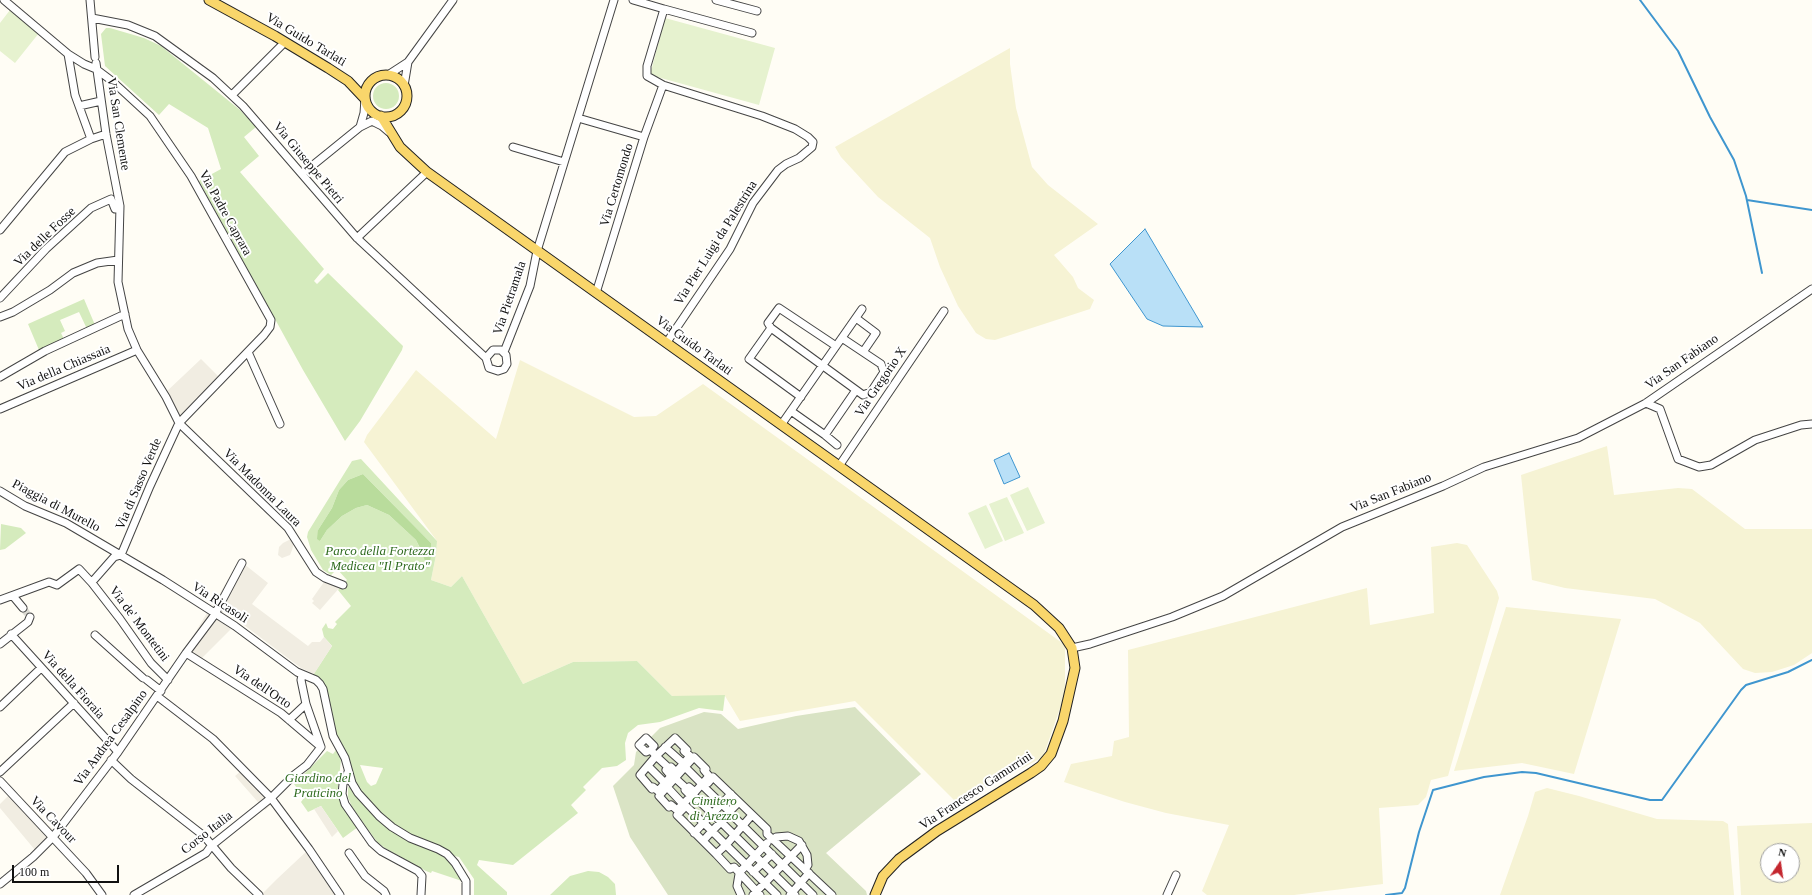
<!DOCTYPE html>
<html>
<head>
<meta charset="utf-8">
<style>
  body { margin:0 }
  #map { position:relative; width:1812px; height:895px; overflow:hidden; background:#fffdf5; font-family:"Times New Roman",serif }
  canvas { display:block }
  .north { position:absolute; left:1760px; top:843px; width:40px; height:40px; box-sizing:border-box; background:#fff; border:1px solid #a0a0a0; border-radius:50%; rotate:13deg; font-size:11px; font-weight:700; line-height:16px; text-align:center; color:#111 }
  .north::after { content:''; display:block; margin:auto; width:14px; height:18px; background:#c4262e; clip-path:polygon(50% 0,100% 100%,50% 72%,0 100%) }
  .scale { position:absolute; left:12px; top:865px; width:107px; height:18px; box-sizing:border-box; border:2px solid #111; border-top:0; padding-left:5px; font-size:12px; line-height:14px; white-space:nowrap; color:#111; -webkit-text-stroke:3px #fff; paint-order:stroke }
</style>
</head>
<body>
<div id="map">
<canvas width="1812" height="895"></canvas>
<div class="north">N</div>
<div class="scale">100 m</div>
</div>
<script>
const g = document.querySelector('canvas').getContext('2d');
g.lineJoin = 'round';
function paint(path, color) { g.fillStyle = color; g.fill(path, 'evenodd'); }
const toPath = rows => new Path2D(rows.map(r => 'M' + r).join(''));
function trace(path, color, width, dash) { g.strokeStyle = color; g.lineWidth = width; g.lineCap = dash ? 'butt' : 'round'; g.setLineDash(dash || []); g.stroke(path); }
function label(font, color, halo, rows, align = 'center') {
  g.font = font + ' "Times New Roman",serif'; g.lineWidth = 4; g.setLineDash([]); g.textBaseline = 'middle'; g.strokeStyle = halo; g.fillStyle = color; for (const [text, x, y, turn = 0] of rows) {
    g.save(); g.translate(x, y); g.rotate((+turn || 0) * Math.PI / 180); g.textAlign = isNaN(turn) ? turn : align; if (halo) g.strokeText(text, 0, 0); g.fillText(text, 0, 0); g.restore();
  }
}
const farmland = toPath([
  [1010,48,1010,64,1016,108,1032,167,1048,185,1098,224,1054,255,1073,277,1078,288,1094,300,1090,309,995,340,986,339,976,333,958,306,940,267,930,238,878,197,841,157,835,147],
  [520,360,634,417,656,416,703,384,1065,645,1065,694,1043,757,957,803,855,701,740,721,725,696,672,696,637,661,573,662,523,684,462,576,451,587,431,580,436,555,437,541,364,442,367,435,416,370,496,439],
  [1607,446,1614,495,1678,488,1692,489,1745,529,1812,529,1812,653,1794,665,1772,672,1755,673,1743,669,1700,623,1655,599,1565,588,1532,580,1521,475],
  [1457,543,1467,545,1497,591,1499,598,1448,776,1431,780,1426,797,1418,805,1379,808,1383,884,1294,895,1207,895,1202,891,1229,825,1166,813,1125,802,1064,782,1071,764,1112,756,1114,741,1129,737,1128,650,1367,588,1370,625,1434,613,1431,547],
  [1506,607,1621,619,1574,774,1522,763,1454,771],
  [1547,788,1579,796,1657,819,1723,821,1728,824,1734,895,1500,895,1528,816,1535,792],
  [1812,823,1812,895,1741,895,1737,826],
  [1768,851,1792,851,1792,875,1768,875]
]);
const green = toPath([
  [106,28,110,28,144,38,161,46,240,110,256,127,244,137,259,156,240,172,324,269,314,281,317,284,328,273,403,346,402,350,360,421,345,441,303,370,199,181,221,169,208,128,169,104,159,115,105,66,101,34],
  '373 96a13 13 0 1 1 26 0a13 13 0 1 1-26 0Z',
  [84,299,95,325,87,329,79,312,60,320,65,331,61,333,64,339,39,350,28,324],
  [361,459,437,541,436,555,431,580,451,587,462,576,523,684,573,662,637,661,672,696,725,695,723,711,699,708,660,722,638,725,628,733,625,743,626,760,617,766,602,768,583,787,586,790,571,805,578,813,513,865,479,860,477,865,507,892,507,895,474,895,474,879,459,857,447,854,392,827,358,793,333,736,323,689,311,678,332,646,324,637,322,629,326,623,328,628,333,629,337,624,335,622,351,606,338,590,347,580,337,569,331,575,323,570,311,550,307,537,308,532,352,461],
  [363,474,431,543,424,557,416,540,389,515,367,505,356,508,342,516,327,530,320,541,318,530,332,508,339,490,348,480],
  [360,765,383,768,376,784,371,786,367,782],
  [1,524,21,528,26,533,5,549,0,550],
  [336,750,341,760,337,795,358,827,343,838,321,806,308,812,301,802,304,798,294,784,327,751,333,754],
  [350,785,368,810,446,856,453,864,462,881,432,871,431,873,426,871,385,848,377,842,352,807,348,797,348,788],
  [588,871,599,872,608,877,615,884,616,895,550,895,570,876]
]);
const forest = toPath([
  [363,474,431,543,431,557,428,569,421,550,416,540,389,515,367,505,356,508,342,516,327,530,320,541,317,539,318,530,332,508,339,490,348,480]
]);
const cemetery = toPath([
  [855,707,921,774,826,853,866,891,867,895,668,895,630,837,613,786,634,765,636,752,660,728,704,712,721,714,738,729,796,716]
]);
const pitch = toPath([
  [10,10,39,33,15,63,0,51,0,23],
  [665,18,775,48,759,105,650,75],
  [1028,487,1045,523,1027,531,1010,495],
  [1007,497,1024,533,1005,541,989,504],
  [986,505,1003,541,985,549,968,513]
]);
const plaza = toPath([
  [201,359,219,377,178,418,165,393],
  [291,539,294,543,292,550,290,555,282,558,278,555,279,547,283,543],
  [239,560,268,583,252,604,308,646,312,642,320,642,324,637,332,646,314,674,301,668,224,610,221,615,211,609],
  [324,582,341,586,320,610,312,603,314,601,312,599],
  [207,613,231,629,200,660,187,651,192,643,190,641],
  [241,771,273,803,265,810,235,776],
  [14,790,54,831,35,850,0,808,0,804],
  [321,806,338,831,332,837,314,809],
  [309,849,340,895,261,895,277,879]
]);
const water = toPath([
  [1145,229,1203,327,1163,326,1147,319,1110,264,1145,229],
  [1009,453,1020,477,1004,484,994,460,1009,453]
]);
const stream = toPath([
  [1640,0,1678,51,1710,117,1734,160,1746,196,1762,273],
  [1747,200,1812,210],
  [1386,895,1402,893,1405,888,1419,832,1433,790,1484,777,1522,772,1536,773,1650,800,1662,800,1741,690,1746,685,1788,672,1812,660]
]);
const minorTunnel = toPath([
  [23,608,30,617]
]);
const minor = toPath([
  [4,0,68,54,84,64,96,69,112,81,150,116,191,176,271,320,270,327,264,335,179,423,150,486,121,555],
  [90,0,95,57],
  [633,0,664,9,647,66,647,76,663,85,762,116,795,129,808,137,813,142,812,147,799,158,786,164,778,170,753,203,730,249,667,342],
  [716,0,757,11],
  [664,9,752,33],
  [92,18,128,25,155,36,213,78,243,106,357,238,486,358,489,368,498,371,504,369,507,364,506,355,501,350,493,350,486,358],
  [68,54,75,95,91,139],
  [96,63,106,134,120,206,118,282,128,329,137,350,166,397,179,423,288,528,316,572,325,578,343,585],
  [388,75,408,62,453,0],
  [404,86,408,62],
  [232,95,285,42],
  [79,106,101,101],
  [578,118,644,137],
  [360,127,364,113,365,99],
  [513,147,564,162],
  [302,174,360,127,372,121,382,126,389,132],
  [0,230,65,152,91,139,106,134],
  [357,238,427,172],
  [596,293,644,137,663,85],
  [0,298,46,249,91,208,111,199,115,209,120,209],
  [0,317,13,312,50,290,73,273,97,263,118,260],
  [771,328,768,323,779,308,836,346],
  [842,338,863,352,876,333,856,318],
  [248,352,280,424],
  [504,352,530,286,537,251,614,0],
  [0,377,45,351,125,314],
  [801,397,749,359,771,328,863,395,871,392,884,372,881,364,863,352],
  [1646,403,1660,409,1678,459,1699,467,1711,465,1755,440,1801,425,1812,424],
  [0,409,137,350],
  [791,411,825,435,856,390],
  [781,425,862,309],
  [825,435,837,445],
  [839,466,944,311],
  [0,491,25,506,66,523,163,580,235,626,297,672,316,680,320,684,323,689,333,736,345,758,352,783,358,793,379,816,392,827,410,838,438,849,447,854,455,863,466,881,466,895],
  [92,582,114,557,121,555],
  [13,596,23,608],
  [0,600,49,582,57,585,79,569,92,583,120,619,151,663,168,680],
  [216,612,242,563],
  [11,634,118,752],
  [95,635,143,678],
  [0,644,28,622,30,617],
  [1072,648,1090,644,1172,617,1223,596,1342,527,1443,486,1484,467,1578,438,1646,403,1812,289],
  [186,653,281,713,321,747],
  [302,675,301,680,306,704,321,747],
  [147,680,161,691],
  [157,696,213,739,271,798,309,849,340,895],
  [0,707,41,668],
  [289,720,306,704],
  [675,738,687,750,684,751,690,756,676,772,671,767,670,769,656,756,675,738],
  [665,747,683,763],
  [651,750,646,752,639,745,646,738,654,746,651,750,656,756,640,775,652,789,653,787,658,791,671,776,666,770,668,768],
  [111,760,131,779,204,836,231,868,259,895],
  [648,766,665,783],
  [685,767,702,784],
  [0,772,74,703],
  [348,772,343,784,342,794,345,804,372,843,381,851,418,871,422,876,421,895],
  [675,778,687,789,685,790,691,796,677,810,671,805,669,807,659,796,694,757,706,769,704,770,709,776,695,792,689,787,687,789],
  [0,781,86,873,102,895],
  [708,783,713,777,739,802],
  [667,787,683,804],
  [704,787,730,812],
  [695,797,721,822,729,812,813,895],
  [686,806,712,831,721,822,795,895],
  [684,808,677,815,703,841],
  [729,812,739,802,767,829,767,834,832,895],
  [752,815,726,845,777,895],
  [694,833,731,794],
  [773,840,776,837,788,836,799,841,807,855,808,865,805,870],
  [349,853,365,876,384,891,386,895],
  [716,854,726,845,712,831,703,841,716,854,730,869,734,867,760,895],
  [753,872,772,854],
  [739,873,767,843],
  [739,874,737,886,741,895],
  [0,884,33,857,53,837,118,752,186,653,213,617],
  [134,895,206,853,211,846,271,798,294,775,307,765,321,747],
  [753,895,802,845],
  [790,895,809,873],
  [1167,895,1176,875]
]);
const major = toPath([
  [209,0,275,36,328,68,348,81,365,99],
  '365 96a21 21 0 1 1 42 0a21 21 0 1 1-42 0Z',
  [381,116,400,147,427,172,1034,605,1059,628,1072,648,1075,668,1063,721,1051,754,1041,766,1031,773,937,831,899,859,883,876,875,895]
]);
const streetNames = [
  ["Via Guido Tarlati",306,40,31],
  ["Via San Clemente",118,124,81],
  ["Via Giuseppe Pietri",308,163,50],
  ["Via Certomondo",617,185,-73],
  ["Via Padre Caprara",225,213,61],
  ["Via delle Fosse",45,237,-44],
  ["Via Pier Luigi da Palestrina",716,243,-58],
  ["Via Pietramala",510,298,-71],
  ["Via Guido Tarlati",694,346,36],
  ["Via San Fabiano",1682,362,-35],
  ["Via della Chiassaia",64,368,-23],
  ["Via Gregorio X",881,382,-56],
  ["Via di Sasso Verde",139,484,-67],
  ["Via Madonna Laura",262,488,45],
  ["Via San Fabiano",1391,493,-22],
  ["Piaggia di Murello",56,506,28],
  ["Via Ricasoli",220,603,33],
  ["Via de' Montetini",139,624,53],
  ["Via della Fioraia",73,685,48],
  ["Via dell'Orto",262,687,34],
  ["Via Andrea Cesalpino",111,738,-54],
  ["Via Francesco Gamurrini",976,791,-33],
  ["Via Cavour",53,820,46],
  ["Corso Italia",207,833,-38]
];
const parkNames = [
  ["Parco della Fortezza",380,552],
  ["Medicea \"Il Prato\"",380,567],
  ["Giardino del",318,779],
  ["Praticino",318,794],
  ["Cimitero",714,802],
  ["di Arezzo",714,817]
];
paint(farmland, '#f6f3d4');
paint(green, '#d5ebbd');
paint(forest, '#b9dc9c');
paint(cemetery, '#d9e3c4');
paint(pitch, '#e6f2cf');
paint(plaza, '#f1ede2');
paint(water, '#b9e0f7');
trace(water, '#3f96cf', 1);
trace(stream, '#3f96cf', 2);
trace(minorTunnel, '#dbdad3', 7, [7, 3.5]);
trace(minor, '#444', 9);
trace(major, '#222', 11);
trace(minor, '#fff', 7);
trace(major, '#f9d66b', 9);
label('13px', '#111', '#fff', streetNames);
label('italic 13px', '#2f6b1f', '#fff', parkNames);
</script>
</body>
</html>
